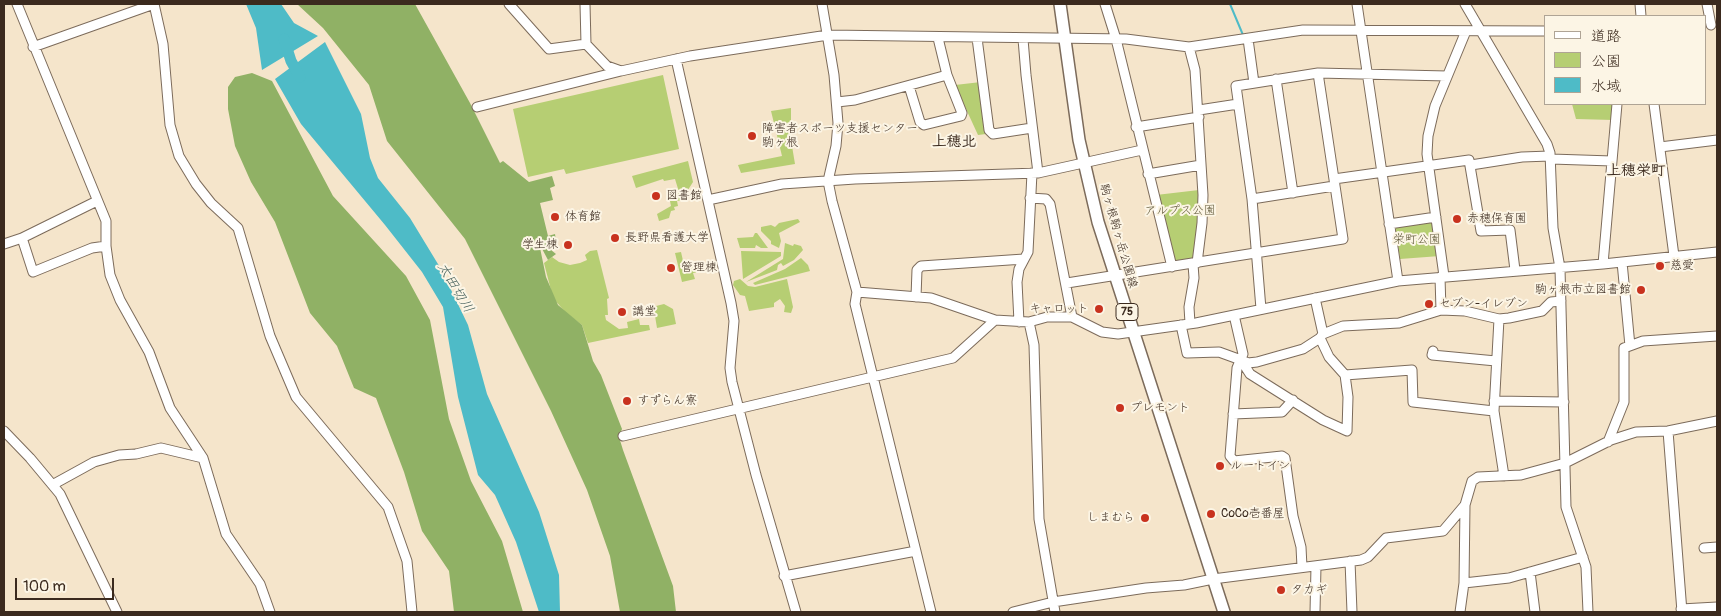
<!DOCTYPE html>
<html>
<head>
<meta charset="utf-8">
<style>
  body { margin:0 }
  #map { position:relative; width:1721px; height:616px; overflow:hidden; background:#f5e5cb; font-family:Pangolin,"Klee One",sans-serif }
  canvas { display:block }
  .frame { position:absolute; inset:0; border:5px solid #3b2a1e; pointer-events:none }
  .legend { position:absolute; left:1544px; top:15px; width:162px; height:90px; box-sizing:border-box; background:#fcf5e5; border:1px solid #afa495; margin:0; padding:6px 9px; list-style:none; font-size:15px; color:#3b2a1e }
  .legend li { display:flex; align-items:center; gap:10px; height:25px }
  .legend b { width:25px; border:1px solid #afa495 }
  .scale { position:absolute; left:15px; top:578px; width:99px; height:22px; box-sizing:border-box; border:2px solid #3b2a1e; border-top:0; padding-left:6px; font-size:15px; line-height:18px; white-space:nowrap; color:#3b2a1e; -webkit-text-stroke:4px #fcf5e5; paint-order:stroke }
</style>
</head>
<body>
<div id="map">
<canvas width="1721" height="616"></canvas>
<div class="frame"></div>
<ul class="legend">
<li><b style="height:6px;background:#fff"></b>道路</li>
<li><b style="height:14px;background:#b6ce73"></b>公園</li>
<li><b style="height:14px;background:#4ebbc7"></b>水域</li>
</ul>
<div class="scale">100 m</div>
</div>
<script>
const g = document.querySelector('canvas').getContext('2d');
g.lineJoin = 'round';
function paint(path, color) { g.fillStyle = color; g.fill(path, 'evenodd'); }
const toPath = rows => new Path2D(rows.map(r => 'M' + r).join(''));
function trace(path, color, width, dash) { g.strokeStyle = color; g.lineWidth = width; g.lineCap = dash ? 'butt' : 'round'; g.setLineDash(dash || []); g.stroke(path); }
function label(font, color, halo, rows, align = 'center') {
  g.font = font + ' Pangolin,"Klee One",sans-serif'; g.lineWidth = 4; g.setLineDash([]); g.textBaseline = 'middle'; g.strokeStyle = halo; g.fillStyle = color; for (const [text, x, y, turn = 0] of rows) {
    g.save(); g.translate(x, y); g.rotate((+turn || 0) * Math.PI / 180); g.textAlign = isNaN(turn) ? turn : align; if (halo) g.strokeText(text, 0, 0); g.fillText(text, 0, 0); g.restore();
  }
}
const green = toPath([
  [663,75,679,149,566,174,564,169,528,177,513,109],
  [981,82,986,134,978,135,955,85],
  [1572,104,1614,104,1613,120,1576,119],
  [791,108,791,140,795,164,741,173,738,165,782,156,771,111],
  [688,161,693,182,686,193,681,194,683,200,677,201,678,206,674,207,675,210,671,211,669,218,659,221,657,214,671,206,670,201,675,199,673,193,679,192,675,179,664,181,663,179,636,188,632,176],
  [1199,190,1199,223,1194,258,1176,263,1156,195],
  [798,219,800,222,779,233,781,241,779,248,771,244,771,241,761,231,761,227,771,225,775,227,779,223],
  [1432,220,1440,256,1400,259,1395,225],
  [755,233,757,233,768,248,761,248,756,245,755,248,740,248,737,238,753,237],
  [785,243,793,246,794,244,801,246,803,250,794,260,783,266,781,263,778,265,777,270,746,282,783,259],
  [597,250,609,298,607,299,608,315,605,315,606,320,619,329,628,328,627,322,639,319,640,325,649,325,650,330,588,343,582,325,566,313,553,298,544,263,552,257,559,262,570,265,580,263,587,260,585,255,590,251],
  [741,251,781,252,781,256,743,279],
  [681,252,684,265,699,262,700,267,704,266,705,271,693,273,695,279,682,282,675,253],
  [801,258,808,265,810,271,755,285,753,283,785,269],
  [740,279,748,286,755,287,787,279,793,307,791,313,784,312,785,306,780,299,774,303,774,307,749,311,745,296,740,295,733,285,734,281],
  [664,304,673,309,676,324,657,328,654,310,656,306]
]);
const forest = toPath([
  [297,4,415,4,470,103,500,163,503,161,529,182,552,176,555,186,550,188,553,200,540,203,548,236,555,234,556,241,550,242,551,250,556,254,548,260,539,243,546,277,558,305,582,325,593,361,601,375,622,429,619,437,623,450,673,586,676,612,620,612,610,556,587,490,551,411,465,239,387,141,369,85,323,28],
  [252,73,272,81,333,196,406,276,430,320,449,419,471,481,502,541,523,612,454,612,449,571,422,531,404,472,376,398,354,388,337,346,310,313,275,222,251,182,235,146,228,109,228,87,235,77]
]);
const water = toPath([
  [246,4,281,4,294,23,318,36,262,70,256,28],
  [325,42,361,114,370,158,378,178,410,218,441,269,468,325,487,394,539,512,559,575,560,612,539,612,516,542,495,495,478,475,458,397,443,307,422,272,385,225,301,124,275,79]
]);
const stream = toPath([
  [1230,4,1243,35]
]);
const river = toPath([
  [284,39,291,61,300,77]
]);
const minor = toPath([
  [17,4,106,221,106,246,110,275,120,300,149,352,170,408,203,458,226,534,260,584,270,612],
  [509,4,549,49,586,44],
  [585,4,586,44,607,66,621,71,690,56,828,35,1126,39,1189,47,1303,30,1545,31],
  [822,4,834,75,838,123,836,146,828,181,832,201,857,292,931,298,995,320,1029,322,1047,317,1072,317,1102,332,1118,334,1196,323,1398,281,1603,264,1717,252],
  [1105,4,1116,39,1172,267],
  [1357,4,1398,281],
  [1465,4,1547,144,1550,153,1553,228,1560,268,1566,507,1586,567,1588,612],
  [1640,4,1641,16],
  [1707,4,1711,25],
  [977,38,989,130,993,134,1032,128],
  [1023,39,1026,75,1038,173],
  [1248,39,1254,83],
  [33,47,154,4,163,44,170,125,179,156,196,184,211,203,238,228,270,336,296,397,388,507,407,561,412,612],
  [1189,47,1195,70,1203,195,1202,223,1197,263],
  [676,59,731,303,734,321,730,368,732,382,756,475,796,612],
  [1276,79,1293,193],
  [909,86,920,122,924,125,961,116,962,113,947,75],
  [837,102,855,100,947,75,938,38],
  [1654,104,1674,256],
  [477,107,621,71],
  [1199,110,1238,104],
  [1136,127,1199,117],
  [1660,147,1717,140],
  [1551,159,1612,161,1617,104],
  [1471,165,1522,157,1550,156],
  [1148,174,1201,165],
  [1334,179,1469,160,1481,231,1510,230,1515,270],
  [1030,198,1046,199,1050,204,1072,317],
  [1252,199,1334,186],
  [708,200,782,184,855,179,1038,173,1142,150],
  [1389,224,1436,217],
  [22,238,33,272,92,248,106,246],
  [4,244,22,238,97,201],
  [1622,262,1630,346],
  [1603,264,1612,161],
  [1444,276,1427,154,1428,136,1435,106,1466,31],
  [1440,277,1441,310],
  [1067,283,1343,239,1318,73],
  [857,292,855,304,931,612],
  [916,297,917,270,921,266,1024,259],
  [1315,298,1323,334],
  [1261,309,1252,199,1236,86,1318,73,1447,76],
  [1234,315,1243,354,1237,368,1230,456,1234,461,1282,456,1285,458,1293,516,1301,547,1302,567],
  [1499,319,1494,411,1504,476],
  [1019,322,1017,282,1019,269,1028,252,1032,173],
  [1029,322,1034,345,1039,519,1055,612],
  [1190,323,1189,307,1194,278,1193,264],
  [1181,325,1187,353,1219,352,1241,360,1250,374,1323,420,1347,431,1348,397,1345,375],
  [1320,338,1329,357,1345,375,1412,370,1413,402,1494,411],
  [1433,351,1432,355,1496,361],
  [1241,360,1248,363,1257,362,1303,349,1320,338,1323,334,1343,326,1399,323,1441,310,1465,311,1499,319,1509,318,1542,311,1551,302,1561,301],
  [1494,401,1564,402],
  [1233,414,1282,412,1293,400],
  [4,431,30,458,60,494,117,612],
  [1668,431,1682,612],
  [623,436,953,358,995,320],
  [1608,442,1624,402,1624,348,1643,341,1717,336],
  [54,484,94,462,119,455,136,454,161,448,203,458],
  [1704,548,1717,547],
  [1350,561,1352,612],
  [1530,572,1535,612],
  [784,576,916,551],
  [1464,583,1509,578,1583,557],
  [1681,609,1717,607],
  [1013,612,1053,602,1146,588,1184,585,1213,579,1361,560,1368,557,1386,538,1443,531,1465,505,1472,481,1478,477,1521,475,1565,463,1611,440,1636,432,1668,431,1717,421],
  [1315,612,1316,566],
  [1460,612,1464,583,1465,505]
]);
const major = toPath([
  [1060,4,1079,140,1098,222,1224,612]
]);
const markers = [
  [752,136,5,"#c8321e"],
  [656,196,5,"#c8321e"],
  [555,217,5,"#c8321e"],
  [1457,219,5,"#c8321e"],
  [615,238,5,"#c8321e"],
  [568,245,5,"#c8321e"],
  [1660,266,5,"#c8321e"],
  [671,268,5,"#c8321e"],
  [1641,290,5,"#c8321e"],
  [1429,304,5,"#c8321e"],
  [1099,309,5,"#c8321e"],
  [622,312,5,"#c8321e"],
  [627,401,5,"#c8321e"],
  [1120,408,5,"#c8321e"],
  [1220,466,5,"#c8321e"],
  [1211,514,5,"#c8321e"],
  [1145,518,5,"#c8321e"],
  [1281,590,5,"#c8321e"]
];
const shields = [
  [1127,312,22]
];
const shieldNames = [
  ["75",1127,312]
];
const poiNames = [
  ["障害者スポーツ支援センター",762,129],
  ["駒ヶ根",762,143],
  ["図書館",666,196],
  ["体育館",565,217],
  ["赤穂保育園",1467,219],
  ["長野県看護大学",625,238],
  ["学生棟",558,245,"right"],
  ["慈愛",1670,266],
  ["管理棟",681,268],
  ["駒ヶ根市立図書館",1631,290,"right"],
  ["セブン-イレブン",1439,304],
  ["キャロット",1089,309,"right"],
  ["講堂",632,312],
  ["すずらん寮",637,401],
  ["プレモント",1130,408],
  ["ルートイン",1230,466],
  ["CoCo壱番屋",1221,514],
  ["しまむら",1135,518,"right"],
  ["タカギ",1291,590]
];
const parkNames = [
  ["アルプス公園",1180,211],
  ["栄町公園",1417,240]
];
const streetNames = [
  ["駒ヶ根駒ヶ岳公園線",1118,236,74]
];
const waterNames = [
  ["太田切川",455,288,59]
];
const quarterNames = [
  ["上穂北",954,142],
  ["上穂栄町",1636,171]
];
paint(green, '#b6ce73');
paint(forest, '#90b165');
paint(water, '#4ebbc7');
trace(stream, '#4ebbc7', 2);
trace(river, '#4ebbc7', 11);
trace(minor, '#7c6b5b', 11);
trace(major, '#7c6b5b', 14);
trace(minor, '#fff', 9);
trace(major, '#fff', 11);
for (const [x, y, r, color] of markers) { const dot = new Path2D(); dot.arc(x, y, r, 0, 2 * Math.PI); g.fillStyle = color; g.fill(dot); trace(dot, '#fcf5e5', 2); }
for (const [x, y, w] of shields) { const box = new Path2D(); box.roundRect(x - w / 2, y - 8.5, w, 17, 4); g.fillStyle = '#fcf5e5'; g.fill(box); trace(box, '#3b2a1e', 1); }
label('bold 11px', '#3b2a1e', null, shieldNames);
label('12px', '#3b2a1e', '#fcf5e5', poiNames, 'left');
label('12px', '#5a5333', '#fcf5e5', parkNames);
label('12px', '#3b2a1e', '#fcf5e5', streetNames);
label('italic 14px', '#425d59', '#fcf5e5', waterNames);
label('bold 15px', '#3b2a1e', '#fcf5e5', quarterNames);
</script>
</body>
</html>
